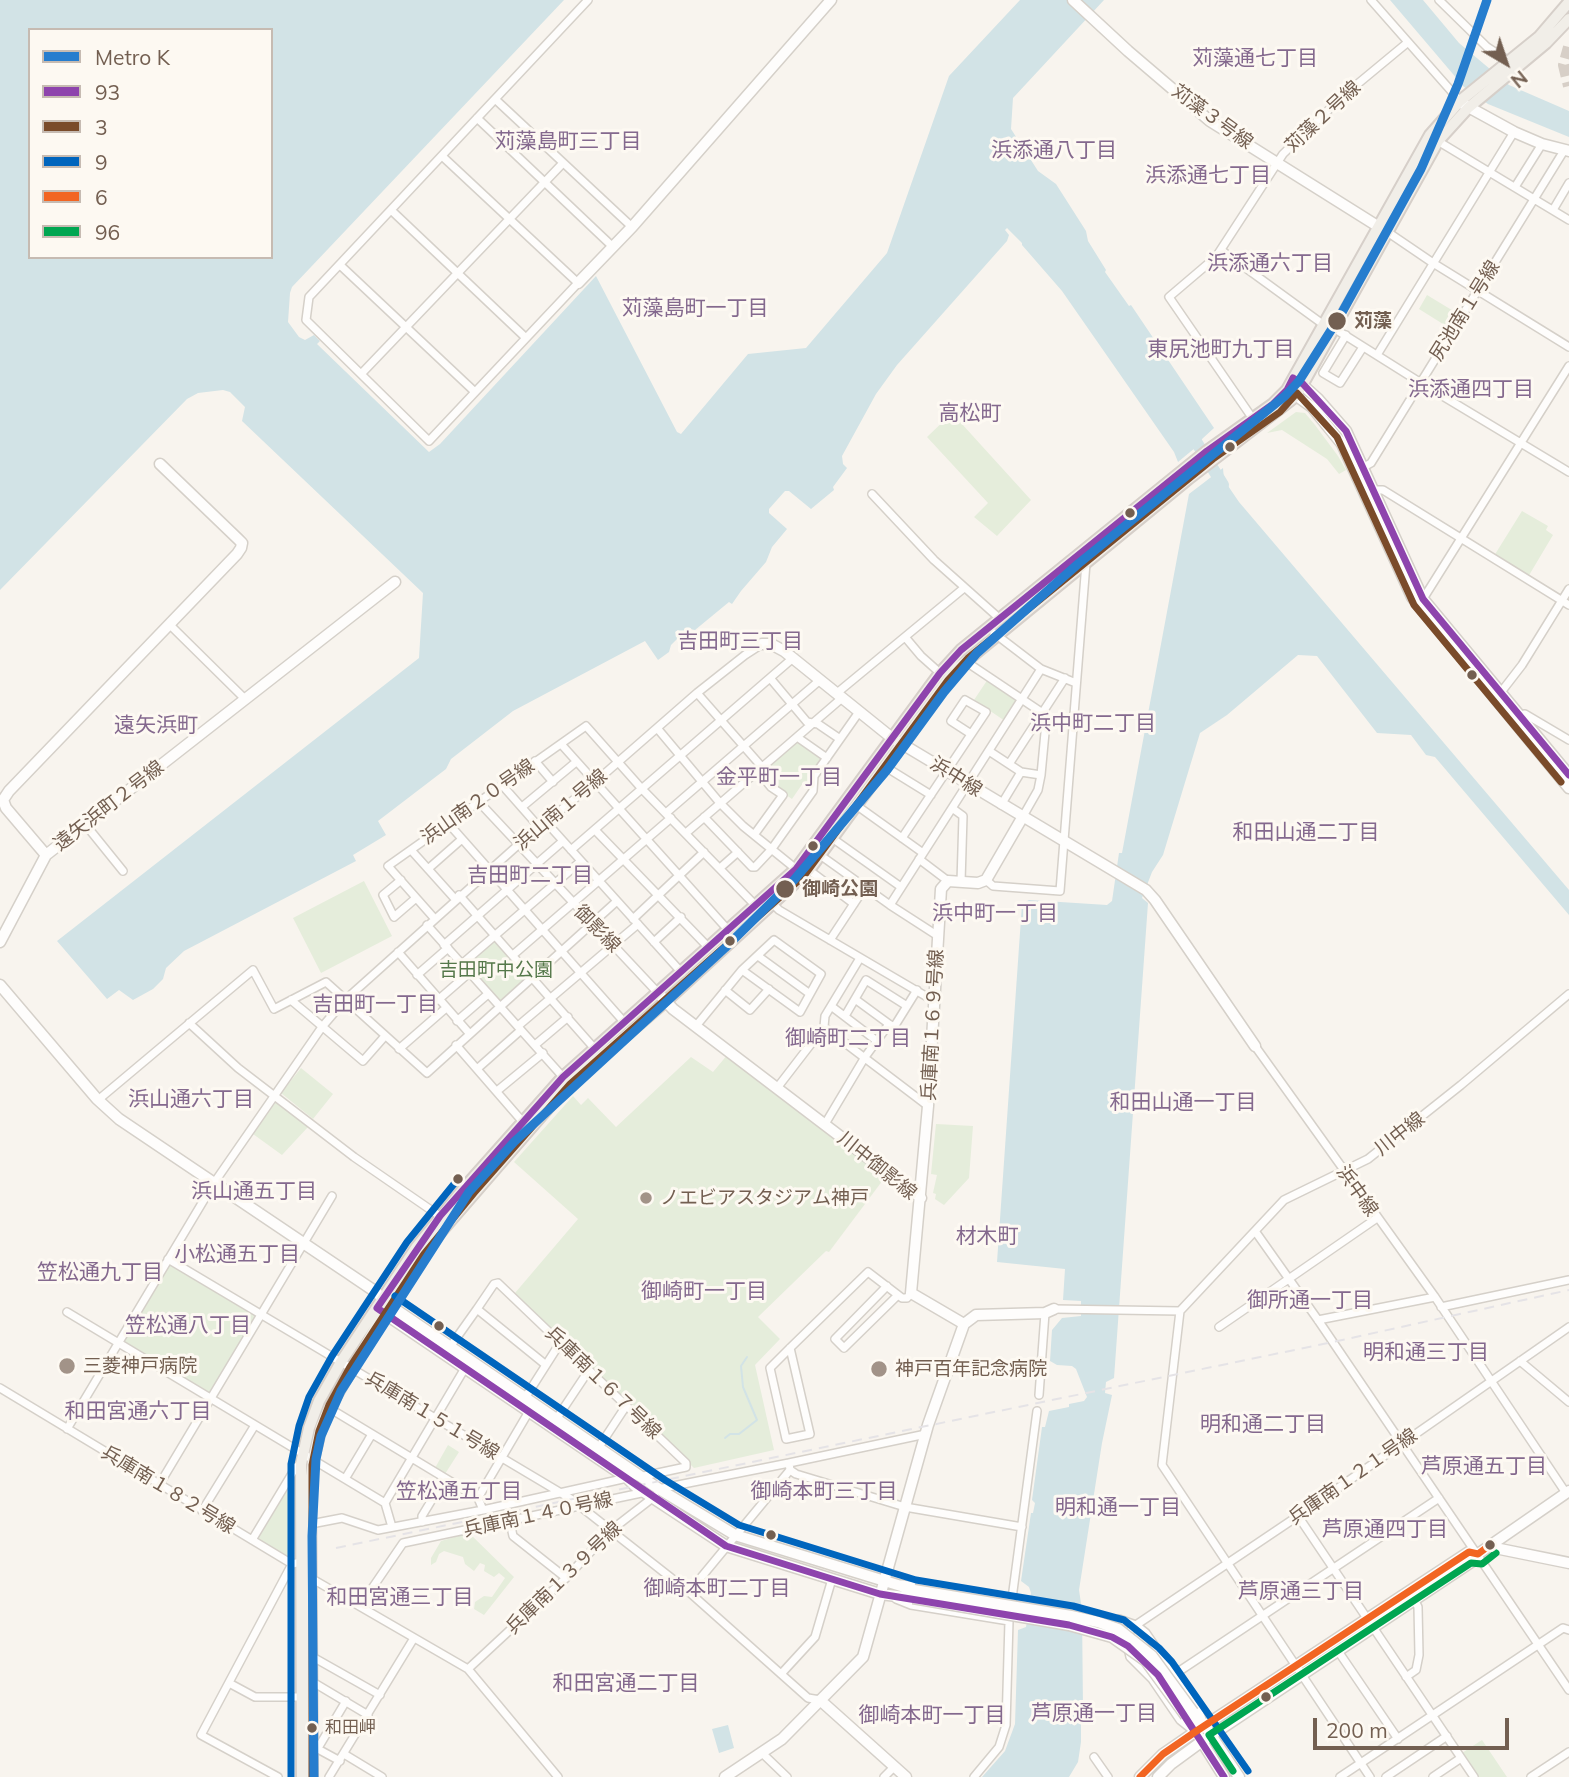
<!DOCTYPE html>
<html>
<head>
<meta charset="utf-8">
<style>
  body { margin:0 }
  #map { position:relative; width:1569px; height:1777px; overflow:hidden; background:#f8f4ee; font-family:Mulish,sans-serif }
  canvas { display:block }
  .legend { position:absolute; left:28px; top:28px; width:245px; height:231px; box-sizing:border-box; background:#fdf9f2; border:2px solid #c6bbb2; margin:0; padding:9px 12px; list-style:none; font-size:21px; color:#735f51 }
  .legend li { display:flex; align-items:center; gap:14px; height:35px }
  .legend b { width:35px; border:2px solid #c6bbb2 }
  .north { position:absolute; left:1471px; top:28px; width:70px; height:70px; -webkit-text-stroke:5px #fdf9f2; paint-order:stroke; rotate:141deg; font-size:19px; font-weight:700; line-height:28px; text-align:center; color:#735f51 }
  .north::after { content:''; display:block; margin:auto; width:24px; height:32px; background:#735f51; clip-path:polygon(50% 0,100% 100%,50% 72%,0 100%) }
  .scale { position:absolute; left:1313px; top:1718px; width:196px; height:32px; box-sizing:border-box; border:4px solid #735f51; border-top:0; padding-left:9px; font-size:21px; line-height:24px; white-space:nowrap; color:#735f51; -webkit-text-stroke:5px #fdf9f2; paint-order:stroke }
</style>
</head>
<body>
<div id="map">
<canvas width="1569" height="1777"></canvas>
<ul class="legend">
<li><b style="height:9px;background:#267dce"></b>Metro K</li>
<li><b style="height:9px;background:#8e44ad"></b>93</li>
<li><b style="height:9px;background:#7a4b2a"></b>3</li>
<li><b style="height:9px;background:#0065bd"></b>9</li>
<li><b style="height:9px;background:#f26522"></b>6</li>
<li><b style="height:9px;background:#00a651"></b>96</li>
</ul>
<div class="north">N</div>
<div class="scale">200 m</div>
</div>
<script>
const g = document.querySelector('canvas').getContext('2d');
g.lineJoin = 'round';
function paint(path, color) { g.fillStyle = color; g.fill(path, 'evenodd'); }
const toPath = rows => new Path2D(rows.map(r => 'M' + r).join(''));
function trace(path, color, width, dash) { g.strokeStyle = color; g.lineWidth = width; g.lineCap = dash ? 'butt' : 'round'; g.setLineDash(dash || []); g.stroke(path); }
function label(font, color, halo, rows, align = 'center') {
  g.font = font + ' Mulish,"Noto Sans JP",sans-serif'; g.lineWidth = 6; g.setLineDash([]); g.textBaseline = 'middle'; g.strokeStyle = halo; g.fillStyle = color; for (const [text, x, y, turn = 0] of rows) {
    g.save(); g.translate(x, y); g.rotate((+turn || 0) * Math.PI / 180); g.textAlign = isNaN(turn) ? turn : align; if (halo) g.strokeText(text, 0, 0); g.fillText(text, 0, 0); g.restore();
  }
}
const green = toPath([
  [1427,295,1460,315,1451,329,1419,309],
  [1296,412,1305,413,1315,425,1338,456,1346,470,1339,474,1327,459,1282,430,1267,433],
  [952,413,1031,500,997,536,974,517,988,503,927,437],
  [1522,511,1548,526,1546,530,1553,535,1528,577,1494,556],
  [988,679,1019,699,1005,721,974,700],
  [795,742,798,742,819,756,820,760,810,775,808,787,803,783,792,799,773,786,762,770],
  [364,881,392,936,321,973,293,918],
  [494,939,529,976,500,1002,463,963],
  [728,1054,886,1176,829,1252,826,1251,758,1317,780,1339,755,1365,774,1450,694,1468,515,1293,578,1219,514,1162,573,1096,581,1105,588,1098,616,1127,691,1057,713,1072],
  [301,1068,333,1094,313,1119,281,1093],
  [276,1102,308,1127,282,1155,253,1134],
  [936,1124,973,1126,969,1178,944,1205,935,1199,936,1194,933,1193,937,1175,931,1174],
  [170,1264,257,1316,212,1392,207,1393,126,1345,124,1339],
  [448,1445,459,1452,445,1474,435,1468],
  [292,1476,293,1558,291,1560,255,1539],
  [469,1533,514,1577,484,1615,474,1609,475,1602,484,1596,492,1597,505,1578,499,1573,494,1577,484,1571,485,1565,480,1563,474,1571,465,1564,463,1557,444,1551,439,1554,436,1562,431,1565,431,1558,441,1541],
  [1482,1740,1507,1777,1479,1777,1462,1753]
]);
const water = toPath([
  [0,0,564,0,292,287,290,293,288,322,299,337,305,340,314,335,320,341,317,344,429,452,440,444,596,276,677,432,681,434,748,354,806,348,887,253,949,76,1020,0,1104,0,1013,98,1011,129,1038,171,1056,184,1086,231,1088,241,1106,270,1105,272,1129,306,1131,305,1214,428,1202,439,1201,443,1178,462,1174,452,1062,291,1022,245,1022,243,1007,228,1005,230,1009,235,1007,241,897,365,876,394,842,456,843,464,847,468,833,487,834,490,811,509,789,491,785,491,769,509,769,513,787,529,772,547,766,562,741,591,732,604,729,602,695,630,690,629,685,636,678,630,675,632,678,638,671,645,669,652,658,660,645,641,513,711,451,759,446,769,378,821,386,835,353,855,356,861,184,951,166,968,163,979,153,989,133,1000,119,990,107,999,57,941,419,658,423,593,242,421,245,407,230,392,223,390,198,393,187,399,0,590],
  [30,30,271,30,271,257,30,257],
  [1390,0,1423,0,1459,43,1509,85,1569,111,1569,137,1488,104,1464,87],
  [1223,468,1224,480,1239,502,1569,890,1569,915,1435,757,1426,755,1411,735,1377,733,1317,656,1298,655,1227,715,1200,733,1163,855,1152,872,1142,898,1148,903,1114,1378,1106,1382,1105,1393,1112,1395,1102,1443,1079,1590,1082,1610,1083,1710,1081,1713,1081,1742,1078,1762,1069,1777,982,1777,1005,1751,1015,1724,1018,1630,1026,1627,1031,1593,1029,1587,1021,1581,1031,1513,1033,1513,1035,1503,1032,1500,1042,1427,1045,1427,1049,1411,1069,1407,1069,1404,1084,1401,1087,1397,1076,1369,1072,1366,1057,1365,1050,1361,1052,1330,1062,1318,1081,1316,1081,1301,1063,1300,1065,1269,997,1262,1022,904,1029,900,1107,905,1112,901,1119,853,1122,853,1189,494],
  [728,1725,734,1748,719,1753,712,1729]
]);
const stream = toPath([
  [725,1438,730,1434,739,1434,757,1420,743,1387,741,1366,747,1357]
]);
const river = toPath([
  [1190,432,1223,485]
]);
const highwayTunnel = toPath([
  [1569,47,1564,65,1569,86]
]);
const street = toPath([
  [1371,0,1460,101],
  [1439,0,1487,47,1510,62],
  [495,99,632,227],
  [477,118,613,247],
  [1436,140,1569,220],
  [442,156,578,283,429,441,306,320,309,297,588,0],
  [1515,187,1542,144],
  [391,210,526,338],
  [1553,210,1569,183],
  [1386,231,1433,263,1569,347],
  [1221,250,1324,325],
  [340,265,475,392],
  [1335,329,1421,383,1569,472],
  [1346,335,1323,373,1340,383,1363,347],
  [1377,355,1514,132],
  [362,373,563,163],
  [1253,419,1169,297,1216,257,1283,154,1343,96,1407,43],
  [1362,468,1371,463,1565,149],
  [1372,490,1383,490,1569,605],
  [872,494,934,560,999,618],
  [1423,599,1569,366],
  [169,624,245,699],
  [994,633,1041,669,1076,683],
  [905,637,921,656,940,673],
  [965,661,1044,714,1046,722,1041,775,1038,790,1022,818],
  [770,678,807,722,818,724,840,739],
  [697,693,762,767],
  [837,693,964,588],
  [1498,696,1522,665,1569,589],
  [1519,715,1525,714,1569,740],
  [657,728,720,803,743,826,796,869],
  [797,737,827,758],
  [561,744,729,931],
  [989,751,1021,772,1041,775],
  [535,761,553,782],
  [1009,764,1065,678],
  [884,766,931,795],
  [502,785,539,827],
  [479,802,659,994],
  [856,805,923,853],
  [1001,805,1021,772],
  [522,807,576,762],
  [952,808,963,816,961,882],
  [666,813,820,680],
  [704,817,752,867,755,867,771,850,813,791,814,776,859,712],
  [546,822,682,973],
  [448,823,625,1023],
  [85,824,123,871],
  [595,830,709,948],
  [686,833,842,698],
  [754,835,783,795,771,787,758,771],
  [832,838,901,887],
  [902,838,986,712,965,700,951,721,971,734],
  [411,850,455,899],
  [571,850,793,658],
  [820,855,890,905,1041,669],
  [919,859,948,881],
  [720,868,738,852],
  [428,869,462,839],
  [809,870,854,904],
  [401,880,383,895,394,917,416,898],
  [986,880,993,886,1060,891,1086,563],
  [459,895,595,1049],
  [770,901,779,910,934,1001],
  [890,905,938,936],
  [434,918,388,866,586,726,642,789,756,906],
  [633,919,704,852],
  [427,925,563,1077],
  [830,940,865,887],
  [654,942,681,917],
  [444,945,563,841],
  [398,952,469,1033],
  [513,955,671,818],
  [758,956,810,994],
  [462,964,581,861],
  [417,975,448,948],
  [725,990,750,1010,769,989],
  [855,999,889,1024],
  [291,1000,363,1061,385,1036],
  [438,1000,469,973],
  [831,1006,877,1041],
  [845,1016,866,980,907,1006],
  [457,1021,488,994],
  [189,1023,238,1068,354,1157,444,1219],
  [518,1026,638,924],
  [696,1026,742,970,774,940,821,974,800,1012,742,970],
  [824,1027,928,1106],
  [456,1045,522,1121],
  [535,1045,568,1017],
  [1255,1046,1435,1297,1566,1493],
  [399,1049,446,1008],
  [477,1069,521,1030],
  [777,1088,824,1027,825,1016,860,958],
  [497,1091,543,1053],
  [98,1100,253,970,274,1009,326,982,427,1073,617,901],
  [825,1124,865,1057,889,1024,894,1027,917,990],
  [1255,1231,1318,1320,1569,1690],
  [168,1259,571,1499,689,1592,808,1698,820,1700],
  [887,1286,835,1339,844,1348,898,1295],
  [1441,1307,1569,1280],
  [477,1309,494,1284,498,1283,686,1463,686,1467,639,1477],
  [1054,1309,1180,1311,1284,1200,1368,1159,1461,1085,1569,994],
  [1180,1311,1162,1465,1370,1777],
  [67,1312,385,1503,392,1527],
  [1318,1320,1435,1297],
  [1219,1327,1377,1218],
  [450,1347,477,1309,546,1365],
  [790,1348,810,1434,786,1439,770,1368,790,1348,868,1272,902,1298,907,1298,911,1293],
  [1520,1361,1569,1402],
  [0,1388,292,1564,301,1562],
  [1039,1395,1045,1313],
  [525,1398,560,1343],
  [329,1408,478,1498,483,1510],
  [557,1418,589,1370],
  [67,1429,214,1183,322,1027,345,1000,518,845,594,783,697,693,745,655,762,644],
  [599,1447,626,1406],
  [790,1470,796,1474,905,1507,1022,1527],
  [345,1479,372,1434],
  [159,1485,332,1196],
  [658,1489,789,1463],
  [478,1498,531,1408],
  [385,1503,465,1368],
  [202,1511,255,1425],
  [1298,1516,1474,1777],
  [422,1522,422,1516,445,1478],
  [510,1522,513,1536,566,1578],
  [311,1524,342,1518,378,1530,483,1510,627,1478],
  [252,1540,296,1467,301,1464],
  [309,1577,468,1669,558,1777],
  [902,1584,1012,1601],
  [689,1592,790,1470,789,1463,926,1434],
  [896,1599,911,1605,1009,1621],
  [360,1606,403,1543,646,1492],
  [1119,1619,1136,1625,1146,1633,1198,1709,1202,1719],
  [1338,1651,1398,1739],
  [311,1656,380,1695],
  [468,1669,566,1578,610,1531,655,1496],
  [781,1674,815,1637,832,1579],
  [1175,1674,1439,1498],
  [1406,1677,1416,1670,1419,1655,1418,1607,1414,1599],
  [311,1681,368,1715],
  [229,1683,255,1697,302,1697],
  [1190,1728,1180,1720,1152,1679,1130,1657,1127,1643,1130,1631,1136,1625,1298,1516,1569,1327],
  [316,1748,340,1761],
  [318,1748,346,1701],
  [762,1753,787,1777],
  [344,1754,382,1777],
  [1094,1757,1108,1777],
  [278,1777,201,1735,292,1564],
  [329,1777,414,1638],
  [884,1777,894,1767],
  [974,1777,999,1747,1006,1725,1009,1621,1037,1411],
  [1340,1777,1563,1628,1569,1630],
  [1386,1777,1447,1736],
  [1433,1777,1461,1758],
  [1531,1777,1569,1752]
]);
const secondary = toPath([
  [1073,0,1128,51,1210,121,1379,227],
  [1463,104,1514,132,1542,144,1569,151],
  [578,283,632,227,831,0],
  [1297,380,1318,399,1346,431,1423,599,1569,775],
  [1291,392,1312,407,1342,444,1412,597,1569,788],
  [160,464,238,539,242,543,241,548,237,554,9,791,3,800,6,808,46,855,395,582],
  [762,644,771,644,784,651,892,738,1146,890,1155,900,1255,1046],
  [0,942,46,855],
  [0,985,97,1099,119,1119,376,1292,389,1305,659,1489,735,1535,914,1590],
  [659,994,673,1009,921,1198],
  [378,1309,627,1478,635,1486,726,1546,880,1594,913,1598],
  [964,1324,911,1293,928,1106,941,889,948,881,978,883,986,880,1022,818],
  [964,1324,976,1315,1045,1313,1054,1309],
  [1490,1545,1500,1549,1569,1563],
  [820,1700,906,1777],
  [1193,1712,1205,1726,1239,1777],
  [1186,1716,1224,1777],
  [725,1777,782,1739,863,1657,928,1425,964,1324],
  [1140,1777,1163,1754,1195,1732,1469,1552,1478,1554],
  [1158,1777,1171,1764,1201,1742,1474,1560,1478,1554,1569,1491]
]);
const primary = toPath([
  [302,1777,301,1464,309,1428,319,1401,341,1362,416,1248,466,1186,563,1077,796,869,940,673,961,650,1207,451,1273,404,1287,390,1430,135,1460,101,1539,37,1569,2],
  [312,1777,310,1484,313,1460,321,1427,329,1408,384,1313,432,1242,568,1085,666,1001,809,870,955,670,1188,479,1296,396,1438,141,1468,108,1546,43,1569,19]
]);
const rail = toPath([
  [336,1548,1333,1342,1569,1290]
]);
const secondaryBridge = toPath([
  [914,1590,1071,1616,1098,1622,1118,1629,1152,1656,1193,1712],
  [913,1598,1069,1625,1112,1637,1146,1661,1186,1716]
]);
const bus1 = toPath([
  [1224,1777,1158,1675,1128,1646,1112,1637,1069,1625,880,1594,726,1546,377,1308,440,1216,563,1077,796,869,940,673,961,650,1207,451,1273,404,1287,390,1293,378,1303,384,1346,431,1423,599,1569,775]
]);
const bus2 = toPath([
  [312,1777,312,1465,319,1431,329,1405,350,1367,424,1254,474,1193,570,1084,804,876,948,680,968,658,1213,459,1280,412,1297,393,1337,437,1414,605,1561,782]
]);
const bus3 = toPath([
  [395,1296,665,1480,739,1525,916,1580,1073,1606,1124,1620,1159,1648,1172,1662,1248,1771],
  [291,1777,291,1464,299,1426,309,1397,332,1356,407,1242,458,1179]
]);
const bus4 = toPath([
  [1140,1777,1163,1754,1195,1732,1469,1552,1478,1554,1490,1545]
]);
const bus5 = toPath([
  [1233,1771,1209,1735,1471,1563,1482,1564,1496,1553]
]);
const metro1 = toPath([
  [314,1777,312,1536,316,1459,321,1436,341,1391,469,1192,514,1142,725,948,794,880,887,770,944,692,977,653,1078,564,1285,396,1299,381,1340,316,1421,169,1458,84,1487,0]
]);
const markers = [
  [1337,321,10,"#735f51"],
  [1230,447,6,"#735f51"],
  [1130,513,6,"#735f51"],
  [1472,675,6,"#735f51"],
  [813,846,6,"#735f51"],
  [785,889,10,"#735f51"],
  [730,941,6,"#735f51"],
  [458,1179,6,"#735f51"],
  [646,1198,7,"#a29388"],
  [439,1326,6,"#735f51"],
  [67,1366,9,"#a29388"],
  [879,1369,9,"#a29388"],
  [771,1535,6,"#735f51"],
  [1490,1545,6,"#735f51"],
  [1266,1697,6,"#735f51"],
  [312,1728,6,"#735f51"]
];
const busNames = [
  ["和田岬",325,1728]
];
const streetNames = [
  ["苅藻３号線",1212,117,36],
  ["苅藻２号線",1323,117,-43],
  ["尻池南１号線",1465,311,-58],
  ["浜中線",956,777,32],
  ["浜山南２０号線",478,802,-35],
  ["遠矢浜町２号線",109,806,-38],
  ["浜山南１号線",561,810,-40],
  ["御影線",597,929,46],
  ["兵庫南１６９号線",933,1025,-87],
  ["川中線",1400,1134,-38],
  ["川中御影線",877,1166,39],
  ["浜中線",1357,1191,55],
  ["兵庫南１６７号線",603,1383,44],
  ["兵庫南１５１号線",432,1416,31],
  ["兵庫南１２１号線",1353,1477,-35],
  ["兵庫南１８２号線",168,1490,31],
  ["兵庫南１４０号線",538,1515,-12],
  ["兵庫南１３９号線",564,1578,-44]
];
const stopNames = [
  ["苅藻",1354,321],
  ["御崎公園",802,889]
];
const parkNames = [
  ["吉田町中公園",496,970]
];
const poiNames = [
  ["ノエビアスタジアム神戸",660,1198],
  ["三菱神戸病院",83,1366],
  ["神戸百年記念病院",895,1369]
];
const neighbourhoodNames = [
  ["苅藻通七丁目",1255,59],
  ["苅藻島町三丁目",568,142],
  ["浜添通八丁目",1054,151],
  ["浜添通七丁目",1208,176],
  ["浜添通六丁目",1270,264],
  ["苅藻島町一丁目",695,309],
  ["東尻池町九丁目",1221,350],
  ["浜添通四丁目",1471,390],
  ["高松町",970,414],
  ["吉田町三丁目",740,642],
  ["浜中町二丁目",1093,724],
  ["遠矢浜町",156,726],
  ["金平町一丁目",779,778],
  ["和田山通二丁目",1306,833],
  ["吉田町二丁目",530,876],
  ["浜中町一丁目",995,914],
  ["吉田町一丁目",375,1005],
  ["御崎町二丁目",848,1039],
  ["浜山通六丁目",191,1100],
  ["和田山通一丁目",1183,1103],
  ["浜山通五丁目",254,1192],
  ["材木町",987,1237],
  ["小松通五丁目",237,1255],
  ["笠松通九丁目",100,1273],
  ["御崎町一丁目",704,1292],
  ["御所通一丁目",1310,1301],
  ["笠松通八丁目",188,1326],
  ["明和通三丁目",1426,1353],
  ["和田宮通六丁目",138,1412],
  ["明和通二丁目",1263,1425],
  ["芦原通五丁目",1484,1467],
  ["笠松通五丁目",459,1492],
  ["御崎本町三丁目",824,1492],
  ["明和通一丁目",1118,1508],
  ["芦原通四丁目",1385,1530],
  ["御崎本町二丁目",717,1589],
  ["芦原通三丁目",1301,1592],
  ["和田宮通三丁目",400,1598],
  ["和田宮通二丁目",626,1684],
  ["芦原通一丁目",1094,1714],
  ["御崎本町一丁目",932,1716]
];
paint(green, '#e5eddb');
paint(water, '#d2e3e6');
trace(stream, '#d2e3e6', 2);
trace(river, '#d2e3e6', 12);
trace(highwayTunnel, '#d7cfc7', 12, [12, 6]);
trace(street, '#d5d0c9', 10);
trace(secondary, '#d5d0c9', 13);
trace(primary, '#d6cfc9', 14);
trace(street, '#fefdfc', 7);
trace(secondary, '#fefdfc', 10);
trace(primary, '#f1eee8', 10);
trace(rail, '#e5e3e6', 2, [10, 7]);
trace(secondaryBridge, '#d5d0c9', 13, []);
trace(secondaryBridge, '#fefdfc', 10);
trace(bus1, '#8e44ad', 7);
trace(bus2, '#7a4b2a', 7);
trace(bus3, '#0065bd', 7);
trace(bus4, '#f26522', 7);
trace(bus5, '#00a651', 7);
trace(metro1, '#267dce', 9);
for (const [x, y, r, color] of markers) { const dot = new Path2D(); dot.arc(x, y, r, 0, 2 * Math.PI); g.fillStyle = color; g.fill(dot); trace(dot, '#fdf9f2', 2.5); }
label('17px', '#735f51', '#fdf9f2', busNames, 'left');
label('19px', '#735f51', '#fdf9f2', streetNames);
label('bold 19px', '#735f51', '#fdf9f2', stopNames, 'left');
label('19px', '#55784a', '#fdf9f2', parkNames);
label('19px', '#735f51', '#fdf9f2', poiNames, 'left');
label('21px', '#84698e', '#fdf9f2', neighbourhoodNames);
</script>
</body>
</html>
